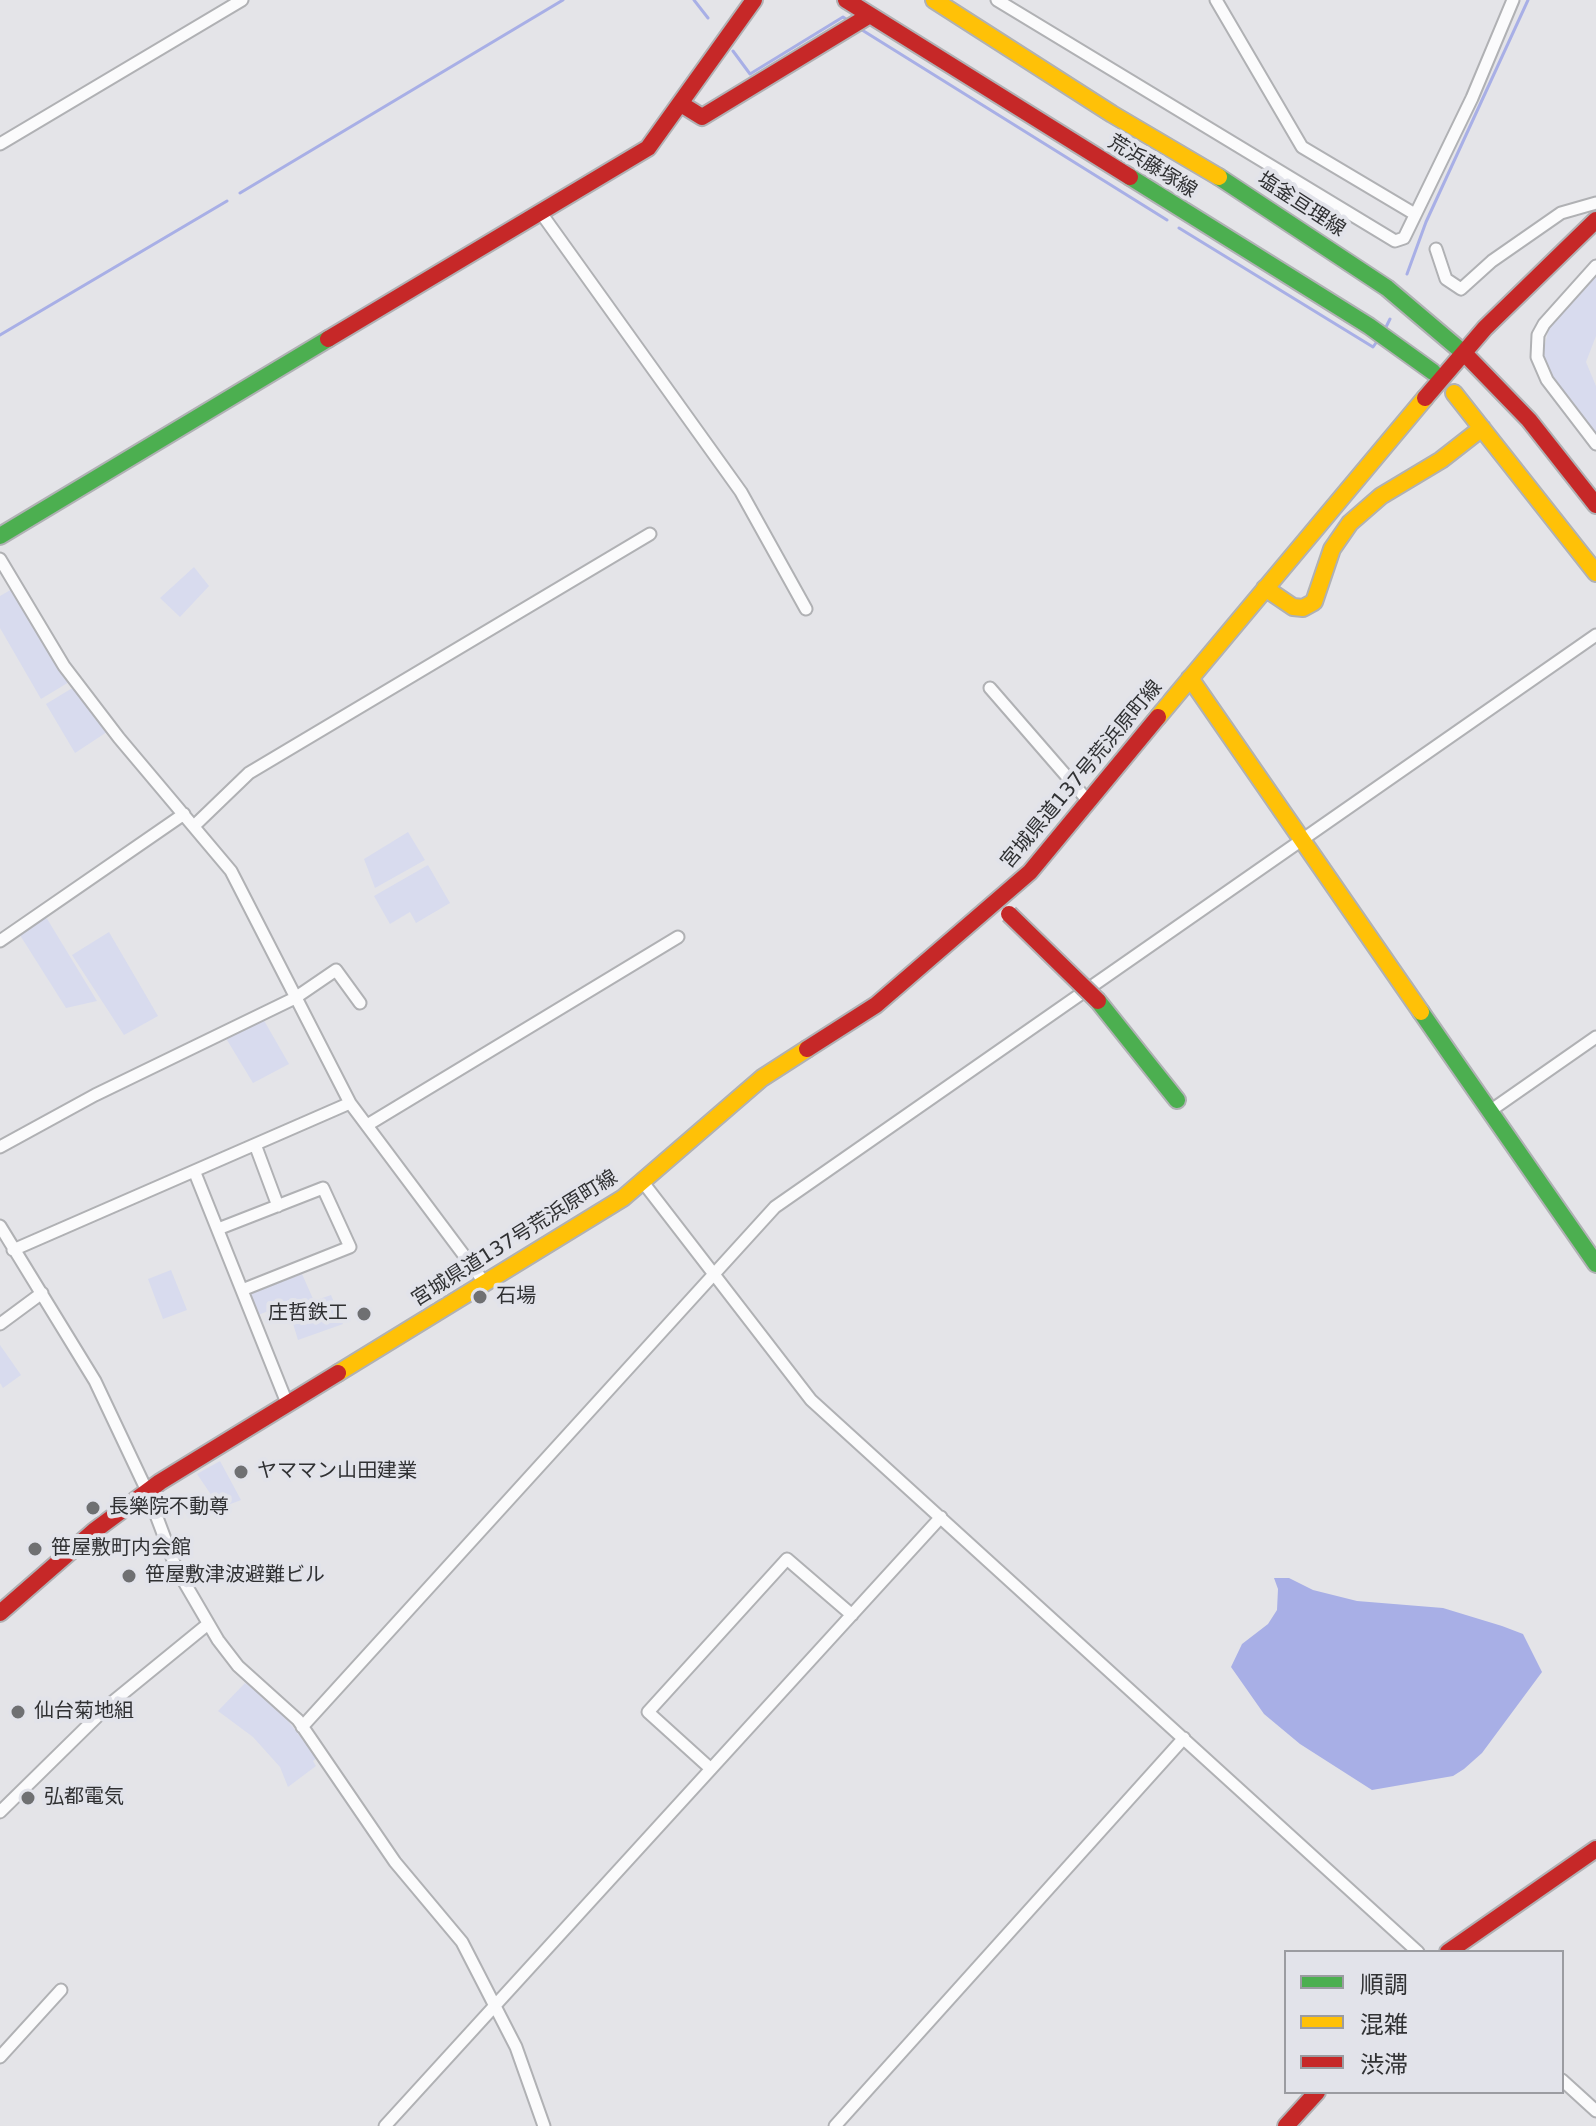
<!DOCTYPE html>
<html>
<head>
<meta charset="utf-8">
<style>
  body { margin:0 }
  #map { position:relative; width:1596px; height:2126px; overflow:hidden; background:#e4e4e8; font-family:"DejaVu Sans","Noto Sans JP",sans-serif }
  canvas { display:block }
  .legend { position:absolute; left:1284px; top:1950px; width:280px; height:144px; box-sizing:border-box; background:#e2e3ea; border:2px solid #9b9ca1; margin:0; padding:10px 14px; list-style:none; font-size:24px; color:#303133 }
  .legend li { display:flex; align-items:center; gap:16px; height:40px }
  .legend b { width:40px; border:2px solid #9b9ca1 }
</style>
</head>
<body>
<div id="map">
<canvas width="1596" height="2126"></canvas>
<ul class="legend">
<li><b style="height:10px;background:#4caf50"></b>順調</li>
<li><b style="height:10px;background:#ffc107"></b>混雑</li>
<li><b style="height:10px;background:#c62828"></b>渋滞</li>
</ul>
</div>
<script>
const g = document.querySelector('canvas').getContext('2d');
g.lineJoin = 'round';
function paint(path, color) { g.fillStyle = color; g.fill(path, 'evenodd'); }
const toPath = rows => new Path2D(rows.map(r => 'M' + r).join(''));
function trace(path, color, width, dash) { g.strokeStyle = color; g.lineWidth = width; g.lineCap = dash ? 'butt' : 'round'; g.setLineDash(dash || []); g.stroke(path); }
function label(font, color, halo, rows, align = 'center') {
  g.font = font + ' "DejaVu Sans","Noto Sans JP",sans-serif'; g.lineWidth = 8; g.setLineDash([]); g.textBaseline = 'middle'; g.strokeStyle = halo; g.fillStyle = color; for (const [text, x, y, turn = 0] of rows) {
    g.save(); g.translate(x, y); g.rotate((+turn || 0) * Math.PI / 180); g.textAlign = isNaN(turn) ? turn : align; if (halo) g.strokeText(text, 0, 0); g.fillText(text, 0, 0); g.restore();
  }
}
const green = toPath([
  [1596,275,1596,336,1586,362,1596,386,1596,433,1548,370,1543,352,1549,328],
  [194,567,209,586,180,617,160,598],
  [19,585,74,679,41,699,0,628,0,596],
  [79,684,113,728,75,753,46,704],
  [408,832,425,860,375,888,364,859],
  [428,865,450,903,416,923,410,912,390,924,374,896],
  [42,916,46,917,97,1001,66,1008,18,932],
  [109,932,158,1016,124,1035,72,955],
  [262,1017,289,1064,253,1083,224,1035],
  [171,1270,187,1310,163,1319,148,1279],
  [302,1274,314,1301,331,1295,343,1324,298,1340,287,1304,258,1315,251,1299,252,1293],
  [0,1345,21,1375,3,1388,0,1383],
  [220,1461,241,1500,220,1508,197,1474],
  [245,1683,278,1708,317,1758,313,1761,316,1766,288,1787,280,1767,253,1737,218,1711]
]);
const water = toPath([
  [1274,1578,1289,1578,1313,1590,1357,1601,1443,1608,1502,1626,1523,1634,1542,1672,1482,1753,1464,1769,1453,1776,1372,1790,1300,1744,1264,1714,1231,1667,1242,1644,1268,1624,1277,1610,1278,1589]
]);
const stream = toPath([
  [694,0,708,18],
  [862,30,1167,220],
  [733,51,750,74,843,17,849,21],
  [240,193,563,0],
  [1179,228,1373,347,1378,340],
  [1407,274,1426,222,1528,0],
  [1384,331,1390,319],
  [0,335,227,201]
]);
const street = toPath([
  [997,0,1395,241,1404,238,1472,98,1513,0],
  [1216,0,1302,147,1413,213],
  [0,144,242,0],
  [541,213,741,492,806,609],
  [1436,249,1446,279,1461,289,1492,261,1561,213,1596,203],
  [1596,266,1544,324,1538,335,1537,357,1547,380,1596,444],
  [0,559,64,666,119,738,231,871,350,1103,484,1282],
  [990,688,1089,802],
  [194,826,249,773,650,534],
  [0,941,184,814],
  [1490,1111,1596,1037],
  [369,1124,678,937],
  [0,1147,95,1095,295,998,336,970,360,1003],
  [256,1147,278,1206],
  [195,1173,287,1403],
  [642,1181,811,1400,1418,1952],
  [0,1226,95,1381,147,1491,176,1568,218,1640,238,1666,298,1720,395,1862,462,1942,516,2047,544,2126],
  [218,1229,323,1188,350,1247,242,1290],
  [13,1250,350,1103],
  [0,1324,42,1293],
  [302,1727,775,1207,1596,635],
  [711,1769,648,1712,787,1559,852,1615],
  [0,1812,110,1704,208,1624],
  [0,2057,61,1990],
  [1562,2080,1596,2111],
  [385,2126,941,1517],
  [835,2126,1184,1738]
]);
const fast = toPath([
  [1130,177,1369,326,1433,372],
  [1219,177,1387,288,1466,355],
  [0,536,328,339],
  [1098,1001,1177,1100],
  [1421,1012,1596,1264]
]);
const slow = toPath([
  [934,0,1112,114,1219,177],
  [1454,393,1596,573],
  [1265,588,1293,607,1303,608,1314,602,1332,549,1350,523,1381,496,1441,460,1482,428],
  [1190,678,1421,1012],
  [1158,717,1425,398],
  [338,1373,623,1198,762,1078,807,1049]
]);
const jam = toPath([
  [846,0,1130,177],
  [681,104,702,117,870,15],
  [328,339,648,148,754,0],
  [1466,355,1529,420,1596,505],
  [1425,398,1485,328,1596,220],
  [807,1049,876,1005,1030,872,1158,717],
  [0,1613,94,1531,160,1482,338,1373],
  [1448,1952,1596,1849],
  [1286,2126,1317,2092]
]);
const jamBridge = toPath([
  [1009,914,1098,1001]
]);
const markers = [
  [480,1297,8,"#6f7072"],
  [364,1314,8,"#6f7072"],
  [241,1472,8,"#6f7072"],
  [93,1508,8,"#6f7072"],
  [35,1549,8,"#6f7072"],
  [129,1576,8,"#6f7072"],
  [18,1712,8,"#6f7072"],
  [28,1798,8,"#6f7072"]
];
const streetNames = [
  ["荒浜藤塚線",1152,167,32],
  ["塩釜亘理線",1301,205,33],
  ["宮城県道137号荒浜原町線",1082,775,-50],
  ["宮城県道137号荒浜原町線",515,1239,-32]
];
const poiNames = [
  ["石場",496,1297],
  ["庄哲鉄工",348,1314,"right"],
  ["ヤママン山田建業",257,1472],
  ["長樂院不動尊",109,1508],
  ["笹屋敷町内会館",51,1549],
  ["笹屋敷津波避難ビル",145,1576],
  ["仙台菊地組",34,1712],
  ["弘都電気",44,1798]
];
paint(green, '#d8dbee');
paint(water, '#a8afe6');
trace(stream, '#a8afe6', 3);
trace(street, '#b0b1b4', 15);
trace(fast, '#b0b1b4', 20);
trace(slow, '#b0b1b4', 20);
trace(jam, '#b0b1b4', 20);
trace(street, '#fbfbfc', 11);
trace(fast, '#4caf50', 16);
trace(slow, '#ffc107', 16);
trace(jam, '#c62828', 16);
trace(jamBridge, '#b0b1b4', 20, []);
trace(jamBridge, '#c62828', 16);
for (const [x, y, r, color] of markers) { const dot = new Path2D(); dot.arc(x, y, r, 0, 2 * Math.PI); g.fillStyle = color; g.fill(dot); trace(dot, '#e2e3ea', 3); }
label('20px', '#303133', '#e2e3ea', streetNames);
label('20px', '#303133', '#e2e3ea', poiNames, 'left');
</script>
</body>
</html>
